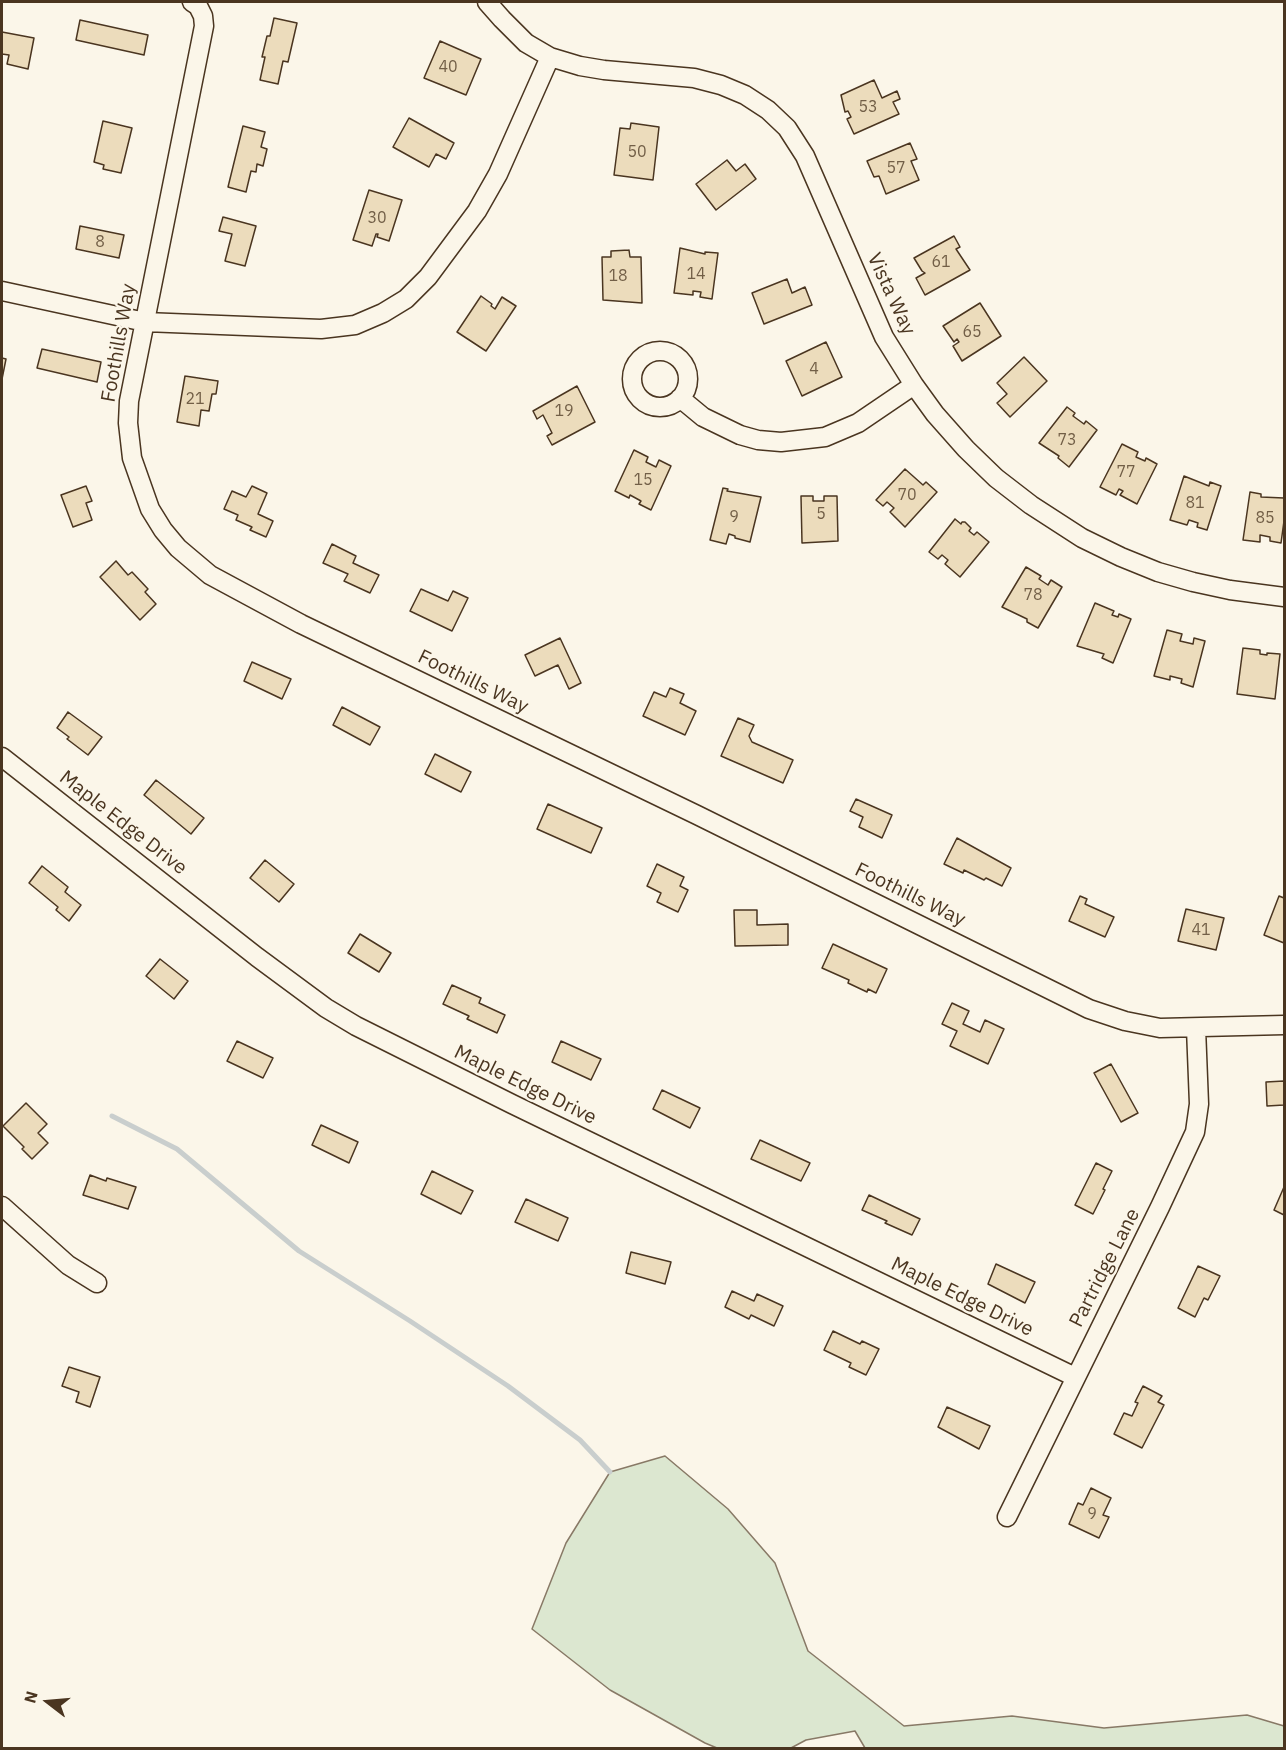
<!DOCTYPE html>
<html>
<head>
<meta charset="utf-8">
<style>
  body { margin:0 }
  #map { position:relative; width:1286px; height:1750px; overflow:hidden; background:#fbf6e9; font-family:"IBM Plex Sans",sans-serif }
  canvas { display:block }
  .frame { position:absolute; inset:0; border:3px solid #4a3520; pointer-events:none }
  .north { position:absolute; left:18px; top:1672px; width:60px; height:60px; -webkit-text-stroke:4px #fbf6e9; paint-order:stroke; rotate:286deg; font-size:16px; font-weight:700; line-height:24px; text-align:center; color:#4a3520 }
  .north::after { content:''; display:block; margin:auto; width:21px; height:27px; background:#4a3520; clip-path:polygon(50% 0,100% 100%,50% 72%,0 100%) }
</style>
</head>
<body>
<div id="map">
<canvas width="1286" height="1750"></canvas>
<div class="frame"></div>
<div class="north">N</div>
</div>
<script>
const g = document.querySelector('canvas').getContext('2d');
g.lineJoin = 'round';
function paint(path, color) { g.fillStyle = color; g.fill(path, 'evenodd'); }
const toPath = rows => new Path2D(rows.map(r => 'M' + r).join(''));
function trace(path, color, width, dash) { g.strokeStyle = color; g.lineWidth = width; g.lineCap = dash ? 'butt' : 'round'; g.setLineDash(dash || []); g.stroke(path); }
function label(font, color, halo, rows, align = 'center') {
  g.font = font + ' "IBM Plex Sans",sans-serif'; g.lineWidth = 4.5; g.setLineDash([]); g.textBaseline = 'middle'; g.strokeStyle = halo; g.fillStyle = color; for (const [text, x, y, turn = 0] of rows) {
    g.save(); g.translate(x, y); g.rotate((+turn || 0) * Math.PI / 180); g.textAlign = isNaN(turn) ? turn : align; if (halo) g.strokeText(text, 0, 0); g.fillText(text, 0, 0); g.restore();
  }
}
const green = toPath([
  [665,1456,728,1509,775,1563,808,1651,904,1726,1012,1716,1104,1728,1247,1715,1284,1726,1284,1748,865,1748,855,1731,806,1740,791,1748,717,1748,705,1743,610,1690,532,1629,566,1543,610,1472,665,1456]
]);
const stream = toPath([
  [112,1116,177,1149,299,1251,410,1321,508,1386,580,1440,610,1472]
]);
const building = toPath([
  [274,18,297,23,288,62,283,61,278,84,260,80,265,57,262,57,267,36,270,36,274,18],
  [80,20,148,35,144,55,76,40,80,20],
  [2,32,34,38,28,69,7,64,9,55,2,54,2,32],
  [440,41,481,59,466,95,424,78,440,41],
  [874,80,882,98,897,91,900,99,893,102,899,114,854,134,847,119,851,117,848,111,845,112,841,95,874,80],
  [409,118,454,143,446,159,436,154,429,167,393,147,409,118],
  [103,121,132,128,121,173,103,169,104,165,94,162,103,121],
  [631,123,659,127,653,180,614,175,620,128,630,129,631,123],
  [243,126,265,132,261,147,267,149,263,166,257,164,256,172,251,171,246,192,228,187,243,126],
  [910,143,917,159,911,161,919,180,886,194,879,176,874,177,867,161,910,143],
  [727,160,736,171,745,164,756,179,716,210,696,184,727,160],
  [369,190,402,200,389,241,377,237,378,234,376,234,372,246,353,240,369,190],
  [223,217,256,226,245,266,225,261,232,234,219,231,223,217],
  [80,226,124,235,119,258,76,249,80,226],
  [954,236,960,247,956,249,970,270,925,295,916,278,925,273,922,271,914,258,954,236],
  [680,248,705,254,705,252,718,253,712,299,700,297,701,292,693,291,693,295,674,293,680,248],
  [629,250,630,257,641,257,642,303,603,300,602,257,611,257,611,251,629,250],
  [787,279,792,293,805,287,812,305,764,324,752,293,787,279],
  [481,296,492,304,491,306,495,309,502,297,516,306,486,351,457,332,481,296],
  [980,303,1001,336,962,361,953,346,959,342,957,339,954,342,943,326,980,303],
  [826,342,842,377,802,396,786,361,826,342],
  [42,349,101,362,97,382,37,368,42,349],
  [1024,357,1047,381,1010,417,997,403,1007,394,997,383,1024,357],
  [2,358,6,359,2,379,2,358],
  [185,376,218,381,216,394,212,394,209,411,201,410,199,426,177,422,185,376],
  [577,386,595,422,552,445,547,436,552,433,543,415,537,419,533,411,577,386],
  [1067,407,1075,413,1073,416,1084,424,1086,421,1097,430,1069,467,1058,458,1059,456,1039,443,1067,407],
  [1122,444,1138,452,1136,457,1145,461,1146,458,1157,464,1137,504,1120,495,1123,491,1119,489,1116,495,1100,487,1122,444],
  [634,450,648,457,646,462,656,467,659,460,671,466,651,510,639,504,641,501,630,495,629,498,615,491,634,450],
  [905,469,923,485,926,482,937,492,905,527,890,512,894,508,887,502,883,506,876,500,905,469],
  [1184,476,1209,486,1210,482,1221,486,1207,530,1197,527,1198,523,1189,520,1187,525,1170,520,1184,476],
  [86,486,92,501,86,503,92,520,73,527,61,495,86,486],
  [252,486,267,493,258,514,273,521,266,537,250,530,252,527,236,520,238,515,224,509,232,491,246,497,252,486],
  [723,488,728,489,727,491,761,497,750,542,735,538,735,536,729,534,726,544,710,540,723,488],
  [1250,492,1261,494,1261,497,1284,498,1284,521,1281,543,1270,541,1270,537,1260,535,1260,542,1243,540,1250,492],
  [801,496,813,496,813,501,824,501,824,496,837,496,838,541,802,543,801,496],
  [955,519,961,524,962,522,965,522,971,528,969,531,974,535,977,532,989,542,960,577,945,564,948,560,942,555,938,559,929,552,955,519],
  [332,544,356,556,353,563,379,575,370,593,344,581,348,574,323,563,332,544],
  [116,561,128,575,132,572,148,589,145,592,156,604,140,620,100,577,116,561],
  [1026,567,1041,576,1039,579,1048,585,1051,580,1062,587,1038,628,1027,622,1027,619,1002,607,1026,567],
  [421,589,448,601,453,591,468,598,452,631,410,611,421,589],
  [1095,603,1114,611,1112,615,1118,617,1119,614,1131,619,1113,663,1102,658,1104,654,1077,646,1095,603],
  [1167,630,1182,634,1180,641,1193,644,1194,638,1205,641,1193,687,1181,683,1182,679,1170,676,1170,680,1154,676,1167,630],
  [560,638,581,683,569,689,558,665,535,676,525,655,560,638],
  [1243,648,1260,650,1260,654,1267,655,1267,653,1280,654,1275,699,1237,694,1243,648],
  [252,662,291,679,282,699,244,681,252,662],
  [670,688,684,694,680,703,696,711,685,735,643,716,654,692,666,697,670,688],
  [342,707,380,727,370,745,333,725,342,707],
  [68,712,102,737,88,755,67,739,69,737,57,728,68,712],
  [738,718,754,725,749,736,752,742,793,760,783,783,721,756,738,718],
  [435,754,471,772,461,792,425,774,435,754],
  [156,780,204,818,191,834,144,795,156,780],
  [856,799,892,815,882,838,859,827,863,817,850,811,856,799],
  [548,804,602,828,591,853,537,829,548,804],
  [957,838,1011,868,1002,886,986,878,984,880,964,870,963,873,944,864,957,838],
  [265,860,294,884,279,902,250,878,265,860],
  [657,864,684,877,680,886,688,890,678,912,657,902,661,893,647,886,657,864],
  [42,866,68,887,65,892,81,905,69,921,56,910,58,907,29,883,42,866],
  [1080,896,1087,899,1085,904,1114,917,1105,937,1069,921,1080,896],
  [1279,896,1284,898,1284,943,1264,935,1279,896],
  [1186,909,1224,918,1216,950,1178,941,1186,909],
  [734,910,757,910,757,925,788,924,788,945,735,946,734,910],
  [360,934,391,953,379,972,348,953,360,934],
  [833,944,887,969,876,993,868,989,867,992,848,983,849,980,822,968,833,944],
  [160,959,188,981,174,999,146,976,160,959],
  [452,985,481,998,479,1003,505,1015,497,1033,467,1019,469,1016,443,1004,452,985],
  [952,1003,969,1011,963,1024,980,1032,985,1020,1004,1029,988,1064,950,1046,957,1031,942,1024,952,1003],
  [237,1041,273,1058,263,1078,227,1061,237,1041],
  [561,1041,601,1059,591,1080,552,1062,561,1041],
  [1111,1064,1138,1113,1121,1122,1094,1073,1111,1064],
  [1284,1081,1284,1105,1267,1106,1266,1082,1284,1081],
  [662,1090,700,1108,690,1128,653,1109,662,1090],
  [26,1103,47,1124,38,1133,48,1143,32,1159,22,1149,24,1147,3,1126,26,1103],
  [321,1125,358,1142,349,1163,312,1145,321,1125],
  [760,1140,810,1163,801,1181,751,1159,760,1140],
  [1096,1163,1112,1171,1103,1189,1105,1190,1093,1214,1075,1205,1096,1163],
  [432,1171,473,1191,461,1214,421,1194,432,1171],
  [90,1175,106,1181,107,1178,136,1187,128,1209,83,1195,90,1175],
  [1284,1187,1284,1215,1274,1210,1284,1187],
  [869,1195,920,1219,912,1235,885,1223,887,1221,862,1210,869,1195],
  [526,1199,568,1218,558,1241,515,1222,526,1199],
  [631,1252,671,1262,665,1284,626,1273,631,1252],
  [996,1264,1035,1282,1025,1303,988,1284,996,1264],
  [1198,1266,1220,1276,1208,1300,1204,1298,1195,1317,1178,1308,1198,1266],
  [732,1291,754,1301,757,1294,783,1306,774,1326,751,1315,749,1319,725,1307,732,1291],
  [833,1331,860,1344,862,1341,879,1349,866,1375,849,1367,851,1363,824,1350,833,1331],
  [69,1367,100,1377,90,1407,76,1402,79,1392,62,1386,69,1367],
  [1143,1386,1162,1396,1158,1402,1164,1405,1142,1448,1114,1434,1124,1413,1132,1416,1138,1403,1135,1402,1143,1386],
  [947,1407,990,1426,979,1449,938,1427,947,1407],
  [1091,1488,1111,1498,1103,1515,1109,1517,1099,1538,1069,1524,1078,1503,1083,1505,1091,1488]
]);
const minor = toPath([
  [192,2,198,6,203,16,204,26,129,401,128,423,132,458,150,509,163,530,178,548,210,575,301,624,697,815,1089,1009,1125,1021,1160,1028,1284,1025],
  [487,2,502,19,526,43,550,57,580,66,604,70,694,78,721,85,745,95,768,110,787,128,805,156,884,337,914,385,935,414,966,449,996,478,1031,505,1082,538,1121,557,1158,572,1193,582,1230,590,1284,597],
  [2,291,145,322,321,329,355,325,383,313,406,299,428,277,477,211,498,174,550,57],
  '632 379a28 28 0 1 1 56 0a28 28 0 1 1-56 0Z',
  [680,398,703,417,740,435,758,440,781,442,825,437,858,423,914,385],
  [2,757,257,957,326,1008,356,1026,512,1104,1075,1377],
  [2,1206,68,1265,97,1283],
  [1007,1517,1160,1207,1195,1132,1199,1104,1196,1028]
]);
const numberNames = [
  ["40",448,67],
  ["53",868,107],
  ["50",637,152],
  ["57",896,168],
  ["30",377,218],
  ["8",100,242],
  ["61",941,262],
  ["14",696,274],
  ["18",618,276],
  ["65",972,332],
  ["4",814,369],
  ["21",195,399],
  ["19",564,411],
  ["73",1067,440],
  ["77",1126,472],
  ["15",643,480],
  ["70",907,495],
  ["81",1195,503],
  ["5",821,514],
  ["9",734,517],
  ["85",1265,518],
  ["78",1033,595],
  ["41",1201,930],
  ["9",1092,1514]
];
const streetNames = [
  ["Vista Way",891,294,65],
  ["Foothills Way",119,343,-80],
  ["Foothills Way",473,682,26],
  ["Maple Edge Drive",123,823,38],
  ["Foothills Way",910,895,26],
  ["Maple Edge Drive",525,1085,26],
  ["Partridge Lane",1105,1268,-63],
  ["Maple Edge Drive",962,1297,26]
];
paint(green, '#dce7d0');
trace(green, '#887966', 1.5);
trace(stream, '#c9cecd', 5);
paint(building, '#ecdcbc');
trace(building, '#4a3520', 1.5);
trace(minor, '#4a3520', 21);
trace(minor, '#fbf6e9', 18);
label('16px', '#725f47', null, numberNames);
label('20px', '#4a3520', '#fbf6e9', streetNames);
</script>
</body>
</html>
